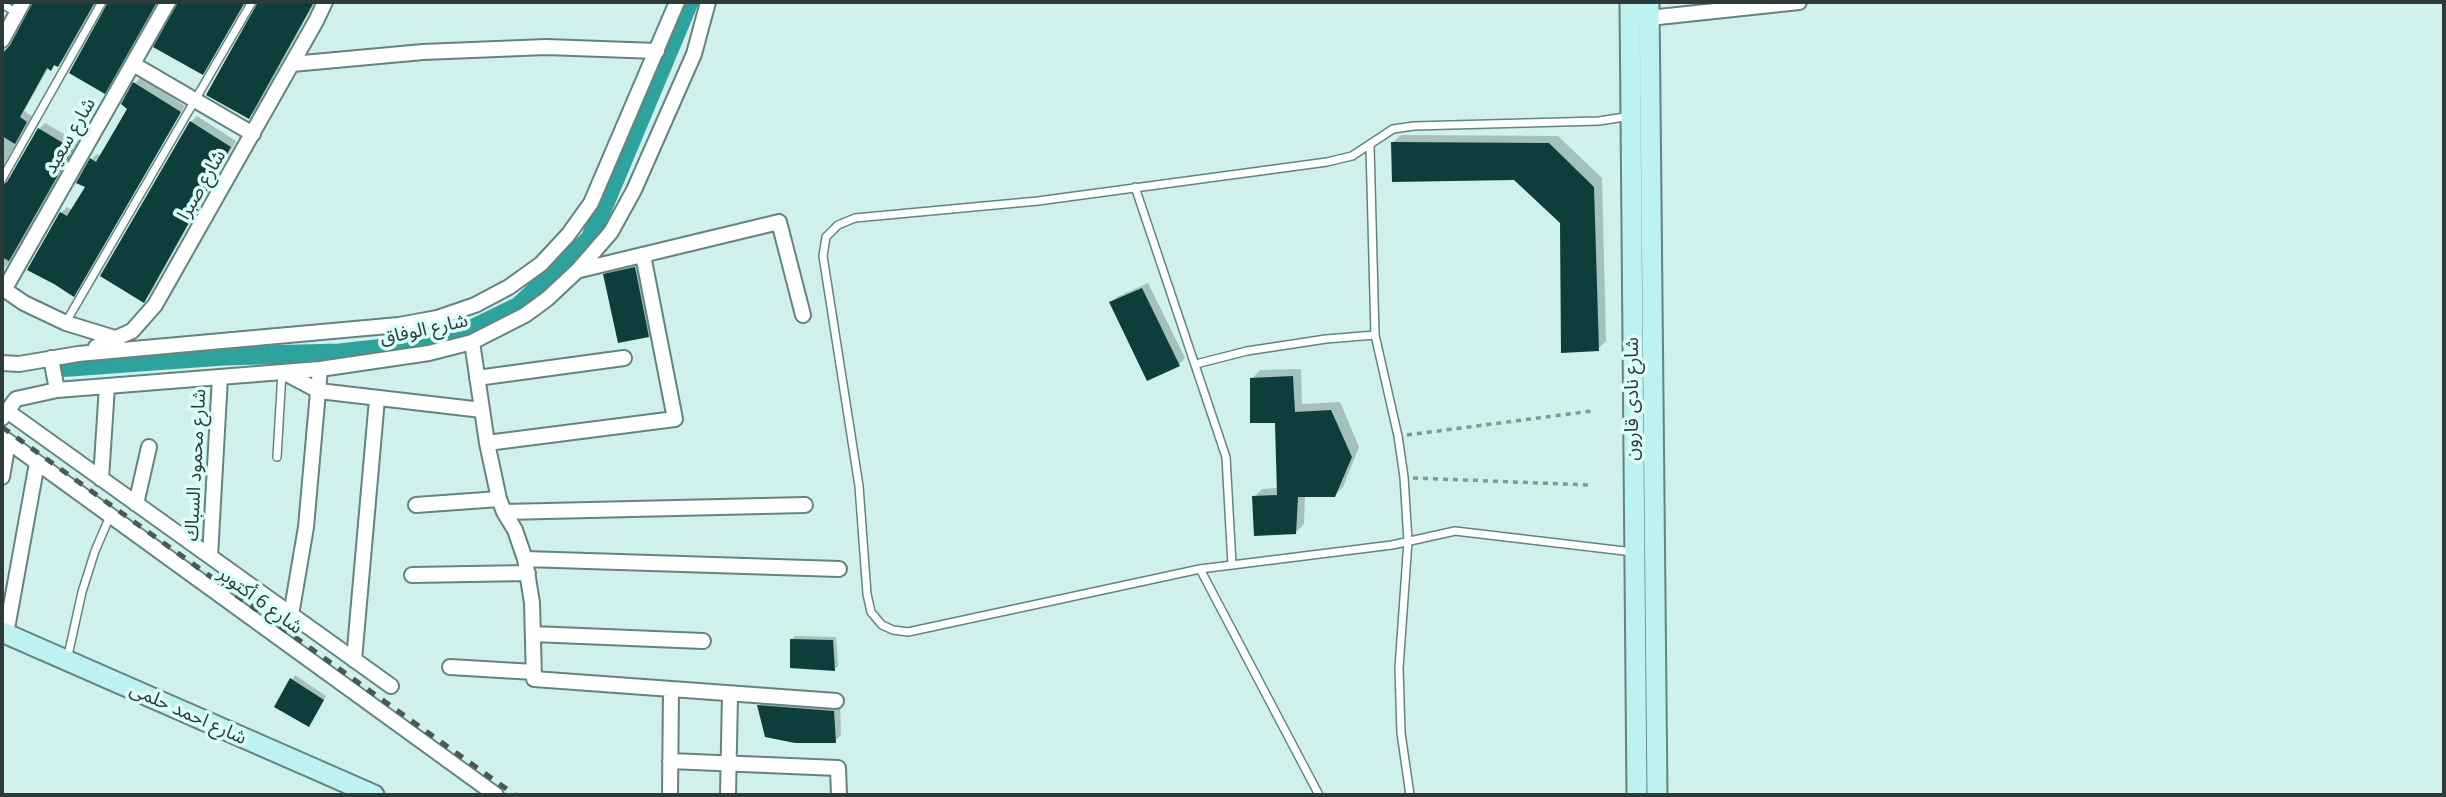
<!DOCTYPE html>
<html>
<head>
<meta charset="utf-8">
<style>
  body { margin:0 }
  #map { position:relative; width:2446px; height:797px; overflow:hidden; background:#cff0ed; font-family:"Noto Sans",sans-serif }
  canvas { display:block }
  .frame { position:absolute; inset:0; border:4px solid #2d3a39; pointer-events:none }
</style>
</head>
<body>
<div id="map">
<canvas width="2446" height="797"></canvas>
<div class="frame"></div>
</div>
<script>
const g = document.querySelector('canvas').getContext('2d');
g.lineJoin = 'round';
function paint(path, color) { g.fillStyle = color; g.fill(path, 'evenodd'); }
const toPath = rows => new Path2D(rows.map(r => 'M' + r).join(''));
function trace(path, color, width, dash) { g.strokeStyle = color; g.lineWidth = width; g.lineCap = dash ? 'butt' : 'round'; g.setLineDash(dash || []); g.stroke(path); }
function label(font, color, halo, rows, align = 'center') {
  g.font = font + ' "Noto Sans","Noto Sans Arabic",sans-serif'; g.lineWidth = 7; g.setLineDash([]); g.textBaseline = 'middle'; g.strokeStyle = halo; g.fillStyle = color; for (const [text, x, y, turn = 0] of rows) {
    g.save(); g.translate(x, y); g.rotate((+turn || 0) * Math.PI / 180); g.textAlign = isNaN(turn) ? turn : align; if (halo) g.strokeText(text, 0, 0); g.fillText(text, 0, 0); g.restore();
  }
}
const shadow = toPath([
  [33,2,97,2,64,59,58,65,55,64,51,69,49,67,24,111,32,116,2,169,2,48,7,51,33,7],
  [109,2,158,2,110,85,105,91],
  [178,2,246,2,208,66,202,72],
  [258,2,315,2,255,111,249,117],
  [141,77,185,106,79,288,73,294,61,213,67,207,73,210,87,187,91,160,97,154,102,156,129,108,135,83],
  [197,116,236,141,150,294,144,300,191,122],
  [45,123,78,142,9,263,3,269,2,268,2,169,2,175,6,179,12,178,39,129],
  [1401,135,1558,136,1602,178,1606,341,1598,349,1561,222,1515,178,1392,143],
  [641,262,654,330,648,336,605,275,611,269],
  [1148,283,1185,358,1179,364,1147,379,1111,303,1117,297],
  [1301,369,1302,404,1340,402,1359,447,1343,487,1335,495,1305,495,1304,524,1296,532,1254,497,1262,489,1278,488,1277,421,1252,379,1260,370],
  [795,636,836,637,838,666,834,670,791,640],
  [295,675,326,696,312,721,276,706],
  [765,700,840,705,841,735,835,741,759,705]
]);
const canal = toPath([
  [56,368,223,356,340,353,447,341,519,306,590,239,689,2]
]);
const building = toPath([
  [33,2,95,2,58,67,54,65,51,71,47,68,20,117,27,122,15,144,2,136,2,54,10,45],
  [108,2,157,2,105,94,69,73],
  [178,2,245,2,203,75,153,47],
  [258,2,314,2,249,119,206,95],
  [133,82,181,112,74,297,54,284,27,270,60,212,67,216,85,187,76,183,90,158,96,162,127,109,121,104],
  [190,121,231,147,144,303,100,276],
  [38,128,73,149,9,261,2,257,2,185,7,182],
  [1391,142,1549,143,1594,187,1599,351,1561,353,1560,223,1514,180,1392,182],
  [635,267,649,337,618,343,603,274],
  [1142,288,1180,366,1147,381,1109,302],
  [1293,376,1295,412,1331,410,1352,457,1335,497,1298,497,1296,534,1254,536,1252,496,1277,495,1275,423,1250,423,1250,378],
  [790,639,833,640,835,671,790,668],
  [290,678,324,700,309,727,274,707],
  [757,705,834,711,836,743,795,743,765,737]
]);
const path = toPath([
  [1407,435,1592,411],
  [1413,478,1590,485]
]);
const lane = toPath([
  [2,4,17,13],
  [1631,116,1599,121,1414,126,1393,129,1352,156,1327,162,1038,201,855,218,838,225,826,237,823,256,859,486,867,594,871,612,882,625,893,630,908,632,1200,569,1392,545,1455,531,1633,552],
  [1370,146,1375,335,1398,436,1404,477,1408,541,1399,668,1401,733,1410,795],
  [2,179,102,2],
  [1135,187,1226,457,1232,565],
  [66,322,252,2],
  [1196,364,1247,351,1326,339,1375,335],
  [277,457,282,372],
  [1200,569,1319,795],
  [67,660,82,592,95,551,110,516]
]);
const street = toPath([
  [1649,18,1799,2],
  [2,40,23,2],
  [133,64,253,134],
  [292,64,423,52,546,47,657,51],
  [580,270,779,222,803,315],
  [2,288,24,303,66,323,118,339],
  [4,290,168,2],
  [472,342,487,443,499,499,504,512,515,530,525,559,839,569],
  [96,347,132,331,155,305,316,21,325,2],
  [51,358,57,390],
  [2,363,19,364,78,354,399,325,437,318,475,305,509,287,541,264,568,235,591,203,677,2],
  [283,372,319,391,482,410],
  [477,378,624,358],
  [7,411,391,686],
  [2,418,16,399,57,390,320,369,429,353,472,342,525,315,547,299,578,270,611,232,634,190,694,54,708,2],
  [2,437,496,795],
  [487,443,675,419,643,255],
  [2,477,8,442],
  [101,479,107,386],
  [136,504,149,447],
  [416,505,499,499],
  [504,512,805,505],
  [210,556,220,377],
  [525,559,532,603,534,679,836,701],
  [412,575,528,573],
  [291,615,306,527,320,369],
  [6,634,37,463],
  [533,634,703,641],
  [354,660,377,399],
  [450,667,534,672],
  [670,761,838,768,839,795],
  [670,795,671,690],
  [728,795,730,694]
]);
const secondary = toPath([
  [1630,2,1637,795],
  [1649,2,1657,795],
  [2,632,374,795]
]);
const rail = toPath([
  [2,427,515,795]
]);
const streetNames = [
  ["شارع سعيد",70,136,-60],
  ["شارع صبرا",202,185,-60],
  ["شارع الوفاق",424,330,-12],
  ["شارع نادى قارون",1633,399,-90],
  ["شارع محمود السباك",196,465,-87],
  ["شارع 6 أكتوبر",260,601,36],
  ["شارع احمد حلمى",188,714,24]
];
paint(shadow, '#0003');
trace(canal, '#2ea39d', 19);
paint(building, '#0d3e3b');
trace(lane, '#658380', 10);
trace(street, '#658380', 18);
trace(secondary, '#658380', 23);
trace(path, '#819896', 3.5, [5, 5]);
trace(lane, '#fff', 7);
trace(street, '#fff', 14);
trace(secondary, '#bcf2ef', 19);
trace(rail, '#485857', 5, [9, 9]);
label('19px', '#2d3a39', '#dcfefa', streetNames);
</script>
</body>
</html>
